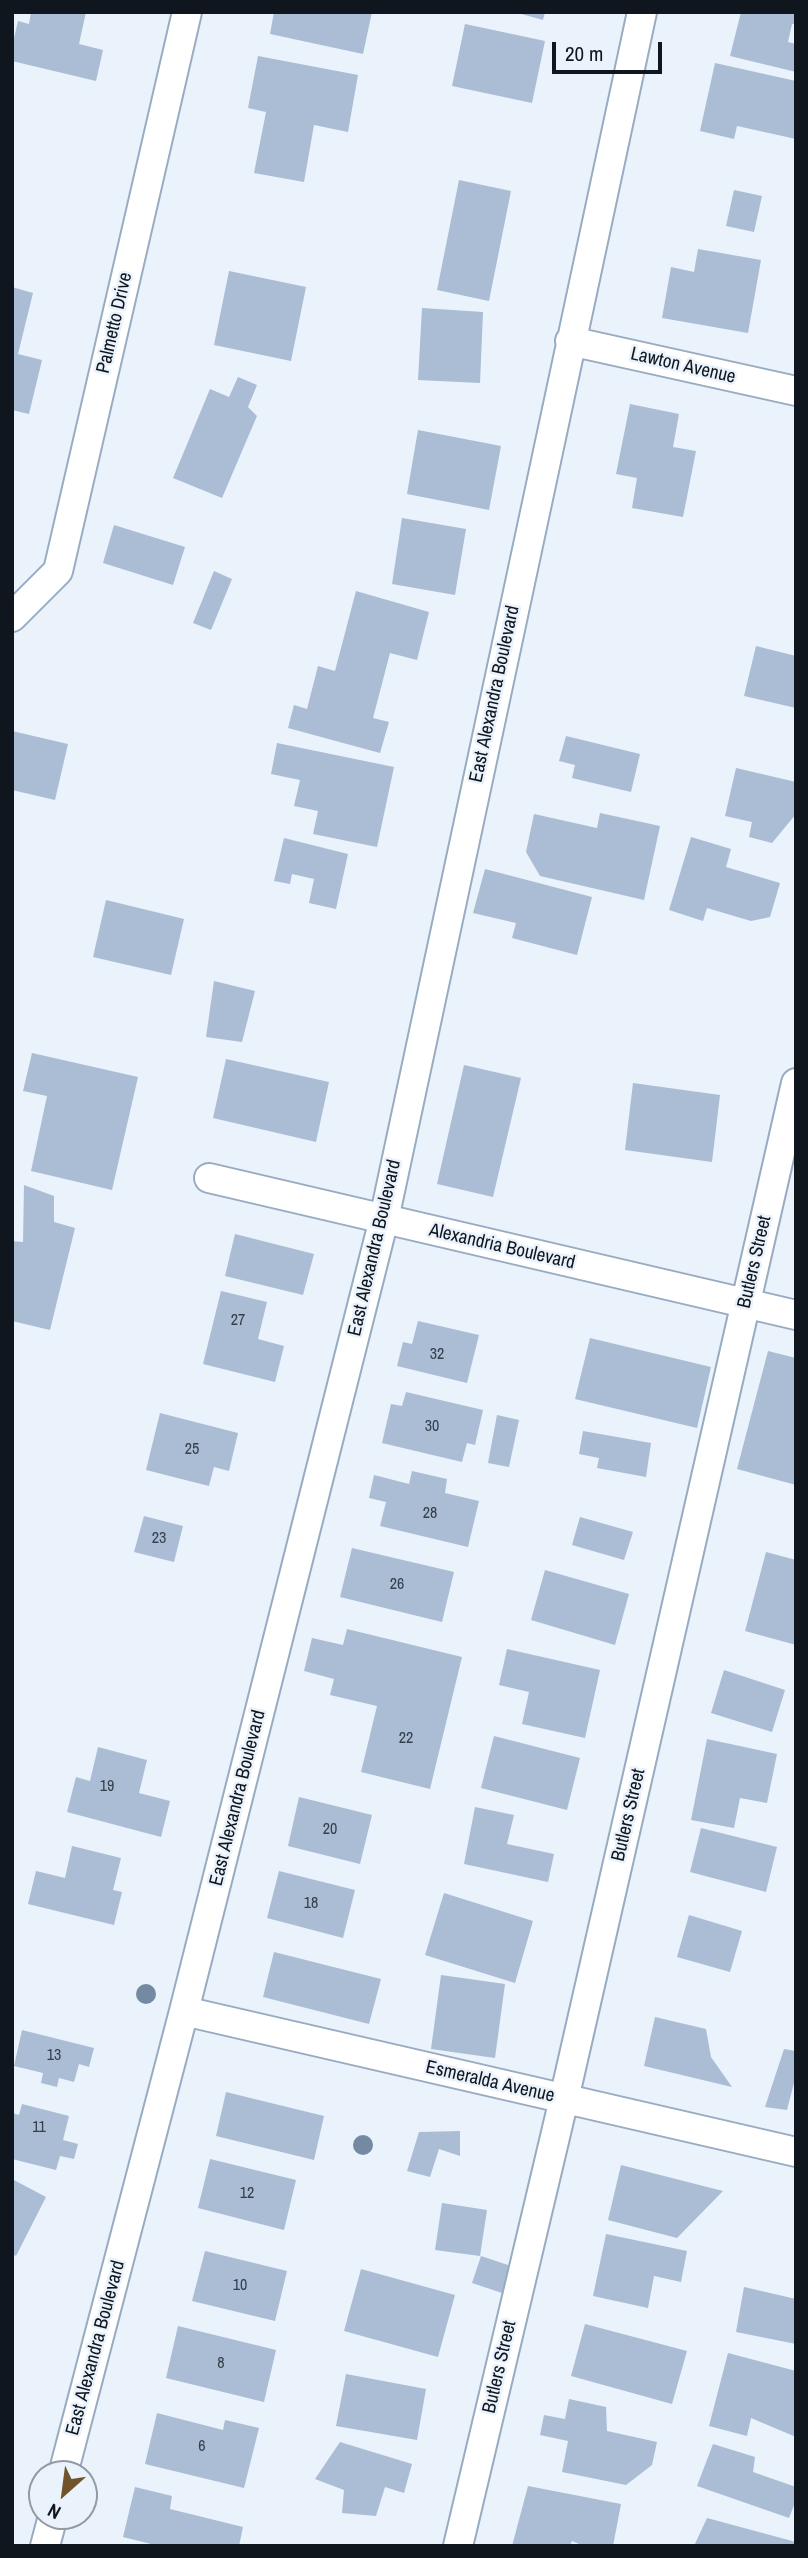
<!DOCTYPE html>
<html>
<head>
<meta charset="utf-8">
<style>
  body { margin:0 }
  #map { position:relative; width:808px; height:2558px; overflow:hidden; background:#eaf2fc; font-family:"Archivo Narrow",sans-serif }
  canvas { display:block }
  .frame { position:absolute; inset:0; border:14px solid #0f161e; pointer-events:none }
  .north { position:absolute; left:28px; top:2460px; width:70px; height:70px; box-sizing:border-box; background:#eaf2fc; border:2px solid #929aa3; border-radius:50%; rotate:208deg; font-size:19px; font-weight:700; line-height:28px; text-align:center; color:#0f161e }
  .north::after { content:''; display:block; margin:auto; width:24px; height:32px; background:#735329; clip-path:polygon(50% 0,100% 100%,50% 72%,0 100%) }
  .scale { position:absolute; left:552px; top:42px; width:110px; height:32px; box-sizing:border-box; border:4px solid #0f161e; border-top:0; padding-left:9px; font-size:21px; line-height:24px; white-space:nowrap; color:#0f161e; -webkit-text-stroke:5px #eaf2fc; paint-order:stroke }
</style>
</head>
<body>
<div id="map">
<canvas width="808" height="2558"></canvas>
<div class="frame"></div>
<div class="north">N</div>
<div class="scale">20 m</div>
</div>
<script>
const g = document.querySelector('canvas').getContext('2d');
g.lineJoin = 'round';
function paint(path, color) { g.fillStyle = color; g.fill(path, 'evenodd'); }
const toPath = rows => new Path2D(rows.map(r => 'M' + r).join(''));
function trace(path, color, width, dash) { g.strokeStyle = color; g.lineWidth = width; g.lineCap = dash ? 'butt' : 'round'; g.setLineDash(dash || []); g.stroke(path); }
function label(font, color, halo, rows, align = 'center') {
  g.font = font + ' "Archivo Narrow",sans-serif'; g.lineWidth = 5; g.setLineDash([]); g.textBaseline = 'middle'; g.strokeStyle = halo; g.fillStyle = color; for (const [text, x, y, turn = 0] of rows) {
    g.save(); g.translate(x, y); g.rotate((+turn || 0) * Math.PI / 180); g.textAlign = isNaN(turn) ? turn : align; if (halo) g.strokeText(text, 0, 0); g.fillText(text, 0, 0); g.restore();
  }
}
const building = toPath([
  [31,12,86,12,79,44,103,50,96,81,12,61,12,47,18,21,29,24],
  [274,12,372,12,363,54,270,34],
  [514,12,545,12,543,20],
  [741,12,796,12,796,24,792,24,788,42,796,44,796,72,730,56],
  [465,24,545,41,532,103,452,86],
  [258,56,358,75,348,132,314,125,304,182,254,173,266,112,248,108],
  [715,63,796,81,796,139,737,126,734,139,700,131],
  [459,180,511,191,489,301,437,290],
  [734,190,762,196,754,232,726,226],
  [698,249,761,260,748,333,662,318,671,267,694,272],
  [229,271,306,287,291,361,214,345],
  [12,287,33,293,18,354,42,360,29,414,12,410],
  [422,308,483,312,480,383,418,380],
  [238,377,257,385,248,407,257,416,222,498,173,478,210,389,229,397],
  [630,404,679,414,673,447,696,451,683,517,632,508,637,478,616,474],
  [418,430,501,446,489,510,407,494],
  [402,518,466,529,455,595,392,584],
  [114,525,185,547,173,585,103,563],
  [214,571,232,579,211,630,193,623],
  [356,591,429,612,417,660,390,653,373,718,389,722,380,753,288,728,294,705,307,709,318,666,335,671],
  [756,646,796,656,796,708,744,696],
  [12,731,68,744,55,800,12,790],
  [566,736,640,754,631,792,572,778,575,765,559,761],
  [277,743,394,767,377,847,313,834,318,811,294,806,300,780,271,774],
  [736,768,796,782,796,814,772,843,749,837,752,822,725,816],
  [600,813,660,826,644,900,540,876,526,852,534,814,597,828],
  [691,837,731,849,726,867,780,883,770,917,751,921,707,908,703,921,669,910],
  [284,838,348,854,336,909,309,903,314,879,292,874,290,884,274,881],
  [485,869,592,897,577,955,512,938,516,923,473,913],
  [106,900,184,919,171,975,93,957],
  [214,981,255,991,242,1042,206,1037],
  [32,1053,138,1077,112,1190,31,1171,47,1096,23,1091],
  [226,1059,329,1082,316,1142,213,1118],
  [464,1065,521,1078,493,1197,437,1184],
  [633,1083,720,1095,712,1162,625,1150],
  [24,1185,54,1196,54,1222,75,1228,50,1330,12,1321,12,1241,23,1242],
  [235,1234,314,1254,303,1295,225,1276],
  [221,1291,267,1302,258,1339,284,1346,275,1382,203,1364],
  [418,1321,479,1335,467,1383,397,1366,403,1342,412,1344],
  [590,1338,711,1367,697,1428,575,1399],
  [768,1351,796,1358,796,1485,737,1469],
  [406,1392,483,1410,475,1445,467,1443,462,1462,382,1443,391,1404,402,1406],
  [160,1413,238,1433,229,1471,214,1467,209,1486,146,1470],
  [497,1415,519,1420,509,1467,488,1463],
  [583,1431,651,1443,646,1477,597,1468,599,1458,579,1454],
  [412,1471,447,1479,445,1493,479,1501,468,1547,380,1526,386,1502,369,1498,374,1475,409,1484],
  [144,1516,183,1526,174,1562,134,1552],
  [580,1517,633,1532,624,1560,572,1545],
  [352,1548,454,1572,442,1622,340,1597],
  [766,1552,796,1560,796,1645,745,1631],
  [545,1570,629,1594,615,1645,531,1620],
  [347,1629,462,1657,430,1789,361,1772,377,1706,330,1695,334,1679,304,1671,312,1638,343,1645],
  [507,1649,600,1670,585,1738,522,1724,529,1692,499,1685],
  [724,1670,785,1690,772,1732,711,1713],
  [494,1736,580,1758,567,1810,481,1788],
  [707,1739,777,1754,767,1803,740,1798,734,1828,691,1820],
  [98,1747,147,1760,139,1793,170,1801,161,1837,67,1812,76,1777,90,1781],
  [299,1797,372,1815,360,1864,288,1846],
  [475,1807,514,1815,507,1844,554,1854,548,1882,464,1864],
  [701,1828,777,1847,766,1892,690,1872],
  [72,1846,121,1858,113,1890,122,1892,114,1925,28,1904,36,1871,65,1878],
  [279,1871,355,1890,343,1938,267,1918],
  [444,1893,533,1921,515,1983,425,1955],
  [689,1915,742,1931,730,1972,677,1957],
  [274,1952,381,1979,369,2024,263,1997],
  [441,1975,505,1984,495,2058,431,2049],
  [655,2017,706,2029,711,2057,732,2087,644,2066],
  [22,2030,94,2048,89,2067,79,2064,74,2082,59,2078,57,2087,41,2083,43,2073,14,2066],
  [784,2049,796,2051,796,2075,787,2110,765,2107],
  [226,2092,324,2116,314,2160,216,2136],
  [22,2104,69,2116,63,2140,78,2144,74,2159,60,2156,56,2170,12,2159,12,2113,19,2115],
  [460,2131,460,2156,439,2149,430,2177,407,2171,419,2132],
  [210,2159,296,2180,284,2230,198,2208],
  [621,2165,723,2191,677,2238,608,2220],
  [12,2179,46,2197,16,2256,12,2254],
  [442,2203,487,2210,480,2256,435,2250],
  [606,2234,687,2251,681,2282,654,2276,648,2308,593,2296],
  [205,2251,287,2271,275,2321,192,2301],
  [481,2256,511,2266,502,2293,472,2283],
  [361,2269,455,2295,438,2357,344,2331],
  [744,2287,796,2299,796,2344,736,2332],
  [585,2324,687,2351,672,2404,571,2376],
  [178,2326,276,2350,264,2402,166,2378],
  [728,2353,796,2371,796,2437,751,2418,747,2436,709,2426],
  [346,2374,426,2389,417,2440,336,2426],
  [569,2399,606,2407,607,2431,657,2442,652,2465,626,2485,562,2472,568,2441,540,2435,544,2415,565,2419],
  [157,2413,223,2430,225,2420,259,2428,244,2488,145,2464],
  [340,2442,412,2464,404,2493,385,2487,376,2516,342,2513,344,2490,315,2479],
  [713,2444,755,2457,753,2472,796,2487,796,2500,789,2518,697,2486],
  [528,2486,621,2504,613,2546,584,2546,572,2541,570,2546,512,2546],
  [135,2487,172,2496,170,2509,243,2527,239,2546,159,2546,123,2537],
  [707,2518,796,2542,796,2546,694,2546]
]);
const minor = toPath([
  [570,341,796,391],
  [12,617,58,571,187,12],
  [209,1178,796,1315],
  [184,2011,796,2152],
  [63,2474,184,2011,384,1219,642,12],
  [45,2546,53,2516],
  [458,2546,564,2099,796,1083]
]);
const trees = [
  [146,1994],
  [363,2145]
];
const numberNames = [
  ["27",238,1321],
  ["32",437,1355],
  ["30",432,1427],
  ["25",192,1450],
  ["28",430,1514],
  ["23",159,1539],
  ["26",397,1585],
  ["22",406,1739],
  ["19",107,1787],
  ["20",330,1830],
  ["18",311,1904],
  ["13",54,2056],
  ["11",39,2128],
  ["12",247,2194],
  ["10",240,2286],
  ["8",221,2364],
  ["6",202,2447]
];
const streetNames = [
  ["Palmetto Drive",115,323,-77],
  ["Lawton Avenue",683,366,13],
  ["East Alexandra Boulevard",495,694,-78],
  ["Alexandria Boulevard",502,1247,13],
  ["East Alexandra Boulevard",375,1248,-77],
  ["Butlers Street",755,1262,-77],
  ["East Alexandra Boulevard",238,1798,-76],
  ["Butlers Street",629,1815,-77],
  ["Esmeralda Avenue",490,2082,13],
  ["East Alexandra Boulevard",96,2348,-75],
  ["Butlers Street",500,2367,-77]
];
paint(building, '#aabdd4');
trace(minor, '#97abc1', 32);
trace(minor, '#fff', 28);
g.fillStyle = '#738aa2';
for (const [x, y] of trees) { g.beginPath(); g.arc(x, y, 10, 0, 2 * Math.PI); g.fill(); }
label('16px', '#36404c', null, numberNames);
label('19px', '#0f161e', '#eaf2fc', streetNames);
</script>
</body>
</html>
